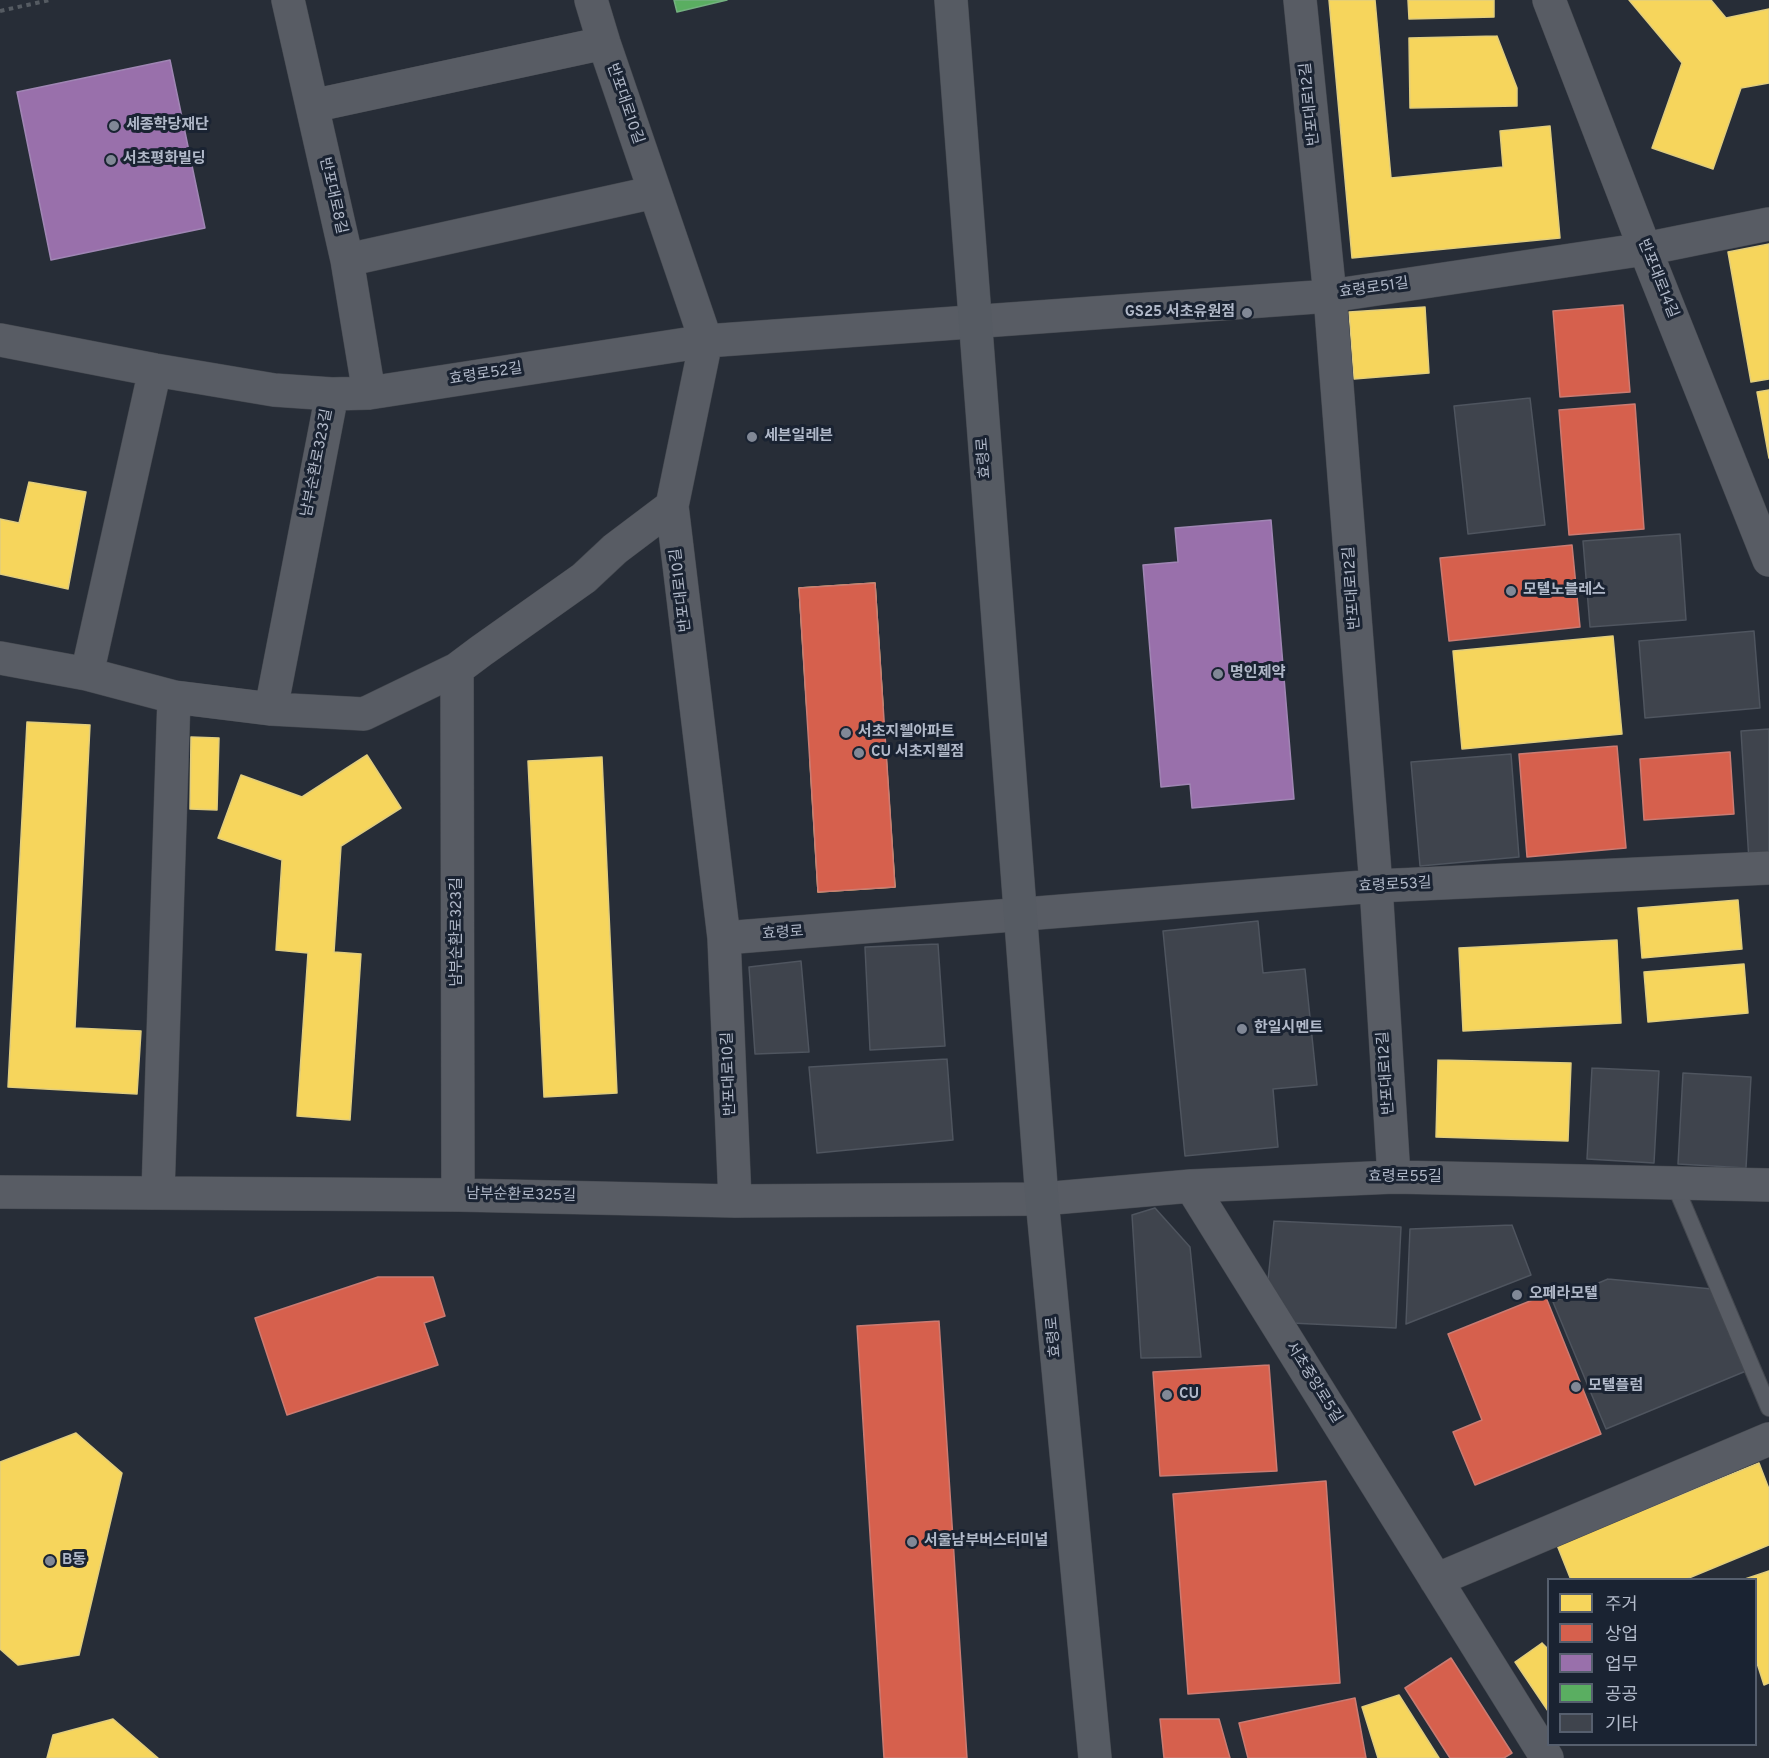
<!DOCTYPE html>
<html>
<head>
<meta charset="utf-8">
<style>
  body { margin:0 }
  #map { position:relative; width:1769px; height:1758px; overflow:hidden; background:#272d37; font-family:Overpass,"Noto Sans KR",sans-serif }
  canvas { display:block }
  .legend { position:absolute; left:1547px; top:1578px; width:210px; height:168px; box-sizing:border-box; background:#1a2332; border:2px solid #565f6e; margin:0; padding:8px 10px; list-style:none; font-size:18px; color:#b1b9c9 }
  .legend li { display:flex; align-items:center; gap:12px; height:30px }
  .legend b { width:30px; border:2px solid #565f6e }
</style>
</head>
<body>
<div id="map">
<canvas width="1769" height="1758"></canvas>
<ul class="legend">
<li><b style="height:16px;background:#f6d55c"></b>주거</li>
<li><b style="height:16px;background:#d6604d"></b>상업</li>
<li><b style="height:16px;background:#9970ab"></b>업무</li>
<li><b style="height:16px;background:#5aae61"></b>공공</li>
<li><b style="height:16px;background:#3f444d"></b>기타</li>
</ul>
</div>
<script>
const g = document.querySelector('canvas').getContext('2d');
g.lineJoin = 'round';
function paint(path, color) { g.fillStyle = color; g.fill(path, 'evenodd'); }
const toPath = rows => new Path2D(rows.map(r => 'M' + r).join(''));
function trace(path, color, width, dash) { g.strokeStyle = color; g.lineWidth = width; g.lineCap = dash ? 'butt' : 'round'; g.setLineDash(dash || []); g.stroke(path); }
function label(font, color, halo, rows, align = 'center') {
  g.font = font + ' Overpass,"Noto Sans KR",sans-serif'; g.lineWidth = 6; g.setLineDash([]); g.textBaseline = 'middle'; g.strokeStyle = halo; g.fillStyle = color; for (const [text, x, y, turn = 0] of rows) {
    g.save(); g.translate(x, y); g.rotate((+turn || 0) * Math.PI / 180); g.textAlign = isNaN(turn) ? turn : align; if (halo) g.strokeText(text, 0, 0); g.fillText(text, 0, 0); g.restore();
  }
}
const homes = toPath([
  [1329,0,1375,0,1391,178,1503,167,1500,131,1550,126,1560,238,1352,258,1329,0],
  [1408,0,1494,0,1494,17,1409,19,1408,0],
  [1629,0,1711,0,1726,18,1769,9,1769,83,1741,88,1713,169,1652,148,1682,63,1629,0],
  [1497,36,1517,88,1517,106,1410,108,1409,38,1497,36],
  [1769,244,1769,379,1751,382,1728,252,1769,244],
  [1425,307,1429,373,1354,379,1349,312,1425,307],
  [1769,390,1769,458,1757,392,1769,390],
  [29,482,86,492,68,589,0,574,0,519,19,523,29,482],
  [875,583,883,706,807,711,799,588,875,583],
  [1613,636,1622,734,1462,749,1453,651,1613,636],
  [27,722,90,725,75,1028,141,1031,137,1094,8,1087,27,722],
  [191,737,219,738,217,810,190,809,191,737],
  [367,755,401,808,341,846,334,952,361,954,350,1120,297,1116,308,953,276,950,282,860,218,838,241,775,302,797,367,755],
  [886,756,895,887,818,892,810,761,886,756],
  [602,757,617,1093,544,1097,528,761,602,757],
  [1738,900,1742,949,1642,958,1638,908,1738,900],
  [1617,940,1621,1023,1463,1031,1459,948,1617,940],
  [1744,964,1748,1013,1648,1022,1644,972,1744,964],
  [1438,1060,1571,1063,1568,1141,1436,1137,1438,1060],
  [76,1433,122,1473,79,1655,18,1665,0,1649,0,1462,76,1433],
  [1759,1463,1769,1489,1769,1545,1684,1580,1571,1580,1557,1545,1759,1463],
  [1769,1571,1769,1683,1764,1685,1756,1660,1756,1580,1742,1580,1769,1571],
  [1542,1643,1548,1649,1548,1711,1515,1662,1542,1643],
  [1399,1695,1439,1758,1378,1758,1362,1707,1399,1695],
  [113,1719,158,1758,47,1758,53,1735,113,1719]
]);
const shops = toPath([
  [1623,305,1630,392,1560,397,1553,311,1623,305],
  [1635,404,1644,529,1569,535,1559,410,1635,404],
  [1572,545,1580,627,1449,641,1440,558,1572,545],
  [875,583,895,887,818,892,799,588,875,583],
  [1617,746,1626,848,1527,857,1519,754,1617,746],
  [1730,752,1734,814,1644,820,1640,759,1730,752],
  [378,1277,433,1277,445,1316,424,1323,438,1365,287,1415,255,1318,378,1277],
  [1545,1295,1601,1434,1475,1485,1453,1432,1482,1420,1448,1334,1545,1295],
  [939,1321,967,1758,884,1758,857,1326,939,1321],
  [1269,1365,1277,1471,1160,1476,1153,1372,1269,1365],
  [1326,1481,1340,1683,1188,1694,1173,1494,1326,1481],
  [1451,1658,1512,1753,1504,1758,1450,1758,1405,1688,1451,1658],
  [1355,1698,1366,1758,1248,1758,1239,1723,1355,1698],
  [1160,1719,1219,1719,1230,1758,1164,1758,1160,1719]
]);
const offices = toPath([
  [170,60,205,228,51,260,17,92,170,60],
  [1271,520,1294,799,1192,808,1190,784,1161,787,1143,565,1178,562,1175,528,1271,520]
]);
const public = toPath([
  [674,0,727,0,677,12,674,0]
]);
const building = toPath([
  [1530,398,1545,525,1468,534,1454,406,1530,398],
  [1680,534,1686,620,1590,627,1583,541,1680,534],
  [1754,631,1760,708,1645,718,1639,641,1754,631],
  [1769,729,1769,860,1749,861,1741,731,1769,729],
  [1511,754,1519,857,1420,866,1411,762,1511,754],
  [1258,921,1263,973,1305,969,1317,1085,1273,1089,1278,1147,1185,1156,1163,931,1258,921],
  [938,944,945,1046,870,1050,865,947,938,944],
  [801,961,809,1052,755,1054,749,967,801,961],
  [947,1059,953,1140,817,1153,809,1067,947,1059],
  [1592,1068,1659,1071,1654,1163,1587,1159,1592,1068],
  [1683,1073,1751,1077,1746,1168,1678,1164,1683,1073],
  [1155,1208,1190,1247,1201,1357,1141,1358,1132,1215,1155,1208],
  [1274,1221,1401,1227,1396,1328,1291,1323,1267,1290,1274,1221],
  [1512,1225,1531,1275,1406,1324,1410,1229,1512,1225],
  [1608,1279,1712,1289,1746,1371,1606,1429,1553,1302,1608,1279]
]);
const path = toPath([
  [0,11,50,0]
]);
const lane = toPath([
  [1674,1183,1769,1408]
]);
const street = toPath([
  [288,0,347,260,369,393],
  [591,0,604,43,706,341,672,506,724,938,735,1201],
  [1300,0,1330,296,1376,886,1394,1177],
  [1549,0,1645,249,1769,560],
  [312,106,604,43],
  [347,260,655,192],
  [0,340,155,370,274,390,332,394,369,393,706,341,1330,296,1645,249,1769,224],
  [0,658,87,674,174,697,271,709,364,714,457,669,481,651,584,578,615,549,672,506],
  [457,669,458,1195],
  [87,674,155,370],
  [271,709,332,394],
  [724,938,1376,886,1769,868],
  [1191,1186,1547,1758],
  [0,1192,458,1195,735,1201,1042,1199,1191,1186,1394,1177,1769,1185],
  [158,1193,174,697],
  [1436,1580,1769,1439]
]);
const secondary = toPath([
  [951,0,1042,1199,1095,1758]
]);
const markers = [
  [114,126,6,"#818896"],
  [111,160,6,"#818896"],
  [1247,313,6,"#818896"],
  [752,437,6,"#818896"],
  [1511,591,6,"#818896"],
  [1218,674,6,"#818896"],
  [846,733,6,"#818896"],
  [859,753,6,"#818896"],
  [1242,1029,6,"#818896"],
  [1517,1295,6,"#818896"],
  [1576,1387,6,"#818896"],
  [1167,1395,6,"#818896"],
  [912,1542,6,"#818896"],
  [50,1561,6,"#818896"]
];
const streetNames = [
  ["반포대로10길",624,104,71],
  ["반포대로12길",1311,104,-96],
  ["반포대로8길",332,196,77],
  ["반포대로14길",1657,279,68],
  ["효령로51길",1374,289,-8],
  ["효령로52길",486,375,-9],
  ["효령로",985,458,-94],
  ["남부순환로323길",318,463,-79],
  ["반포대로12길",1353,588,-94],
  ["반포대로10길",682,590,-97],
  ["효령로53길",1395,886,-3],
  ["남부순환로323길",458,932,-90],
  ["효령로",783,934,-4],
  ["반포대로12길",1387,1073,-94],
  ["반포대로10길",730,1074,-92],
  ["효령로55길",1405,1178],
  ["남부순환로325길",521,1196,1],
  ["효령로",1055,1337,-95],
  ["서초중앙로5길",1313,1383,58]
];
const poiNames = [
  ["세종학당재단",126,126],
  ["서초평화빌딩",123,160],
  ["GS25 서초유원점",1235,313,"right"],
  ["세븐일레븐",764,437],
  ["모텔노블레스",1523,591],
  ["명인제약",1230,674],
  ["서초지웰아파트",858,733],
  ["CU 서초지웰점",871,753],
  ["한일시멘트",1254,1029],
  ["오페라모텔",1529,1295],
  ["모텔플럼",1588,1387],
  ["CU",1179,1395],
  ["서울남부버스터미널",924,1542],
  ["B동",62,1561]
];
paint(homes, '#f6d55c');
trace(homes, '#e1cd7d', 1.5);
paint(shops, '#d6604d');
trace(shops, '#cb7b72', 1.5);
paint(offices, '#9970ab');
trace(offices, '#a086b4', 1.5);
paint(public, '#5aae61');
trace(public, '#74b180', 1.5);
paint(building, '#3f444d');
trace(building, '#4f555f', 1.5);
trace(lane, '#44484f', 18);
trace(street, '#44484f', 34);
trace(secondary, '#44484f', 34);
trace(path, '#555b62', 4, [4.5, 4.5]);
trace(lane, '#585c64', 16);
trace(street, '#585c64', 33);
trace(secondary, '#565b63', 33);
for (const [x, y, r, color] of markers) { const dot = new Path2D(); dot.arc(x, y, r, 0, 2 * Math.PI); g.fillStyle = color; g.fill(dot); trace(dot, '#1a2332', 2); }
label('15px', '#b1b9c9', '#1a2332', streetNames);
label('bold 15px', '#b1b9c9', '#1a2332', poiNames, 'left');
</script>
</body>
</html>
